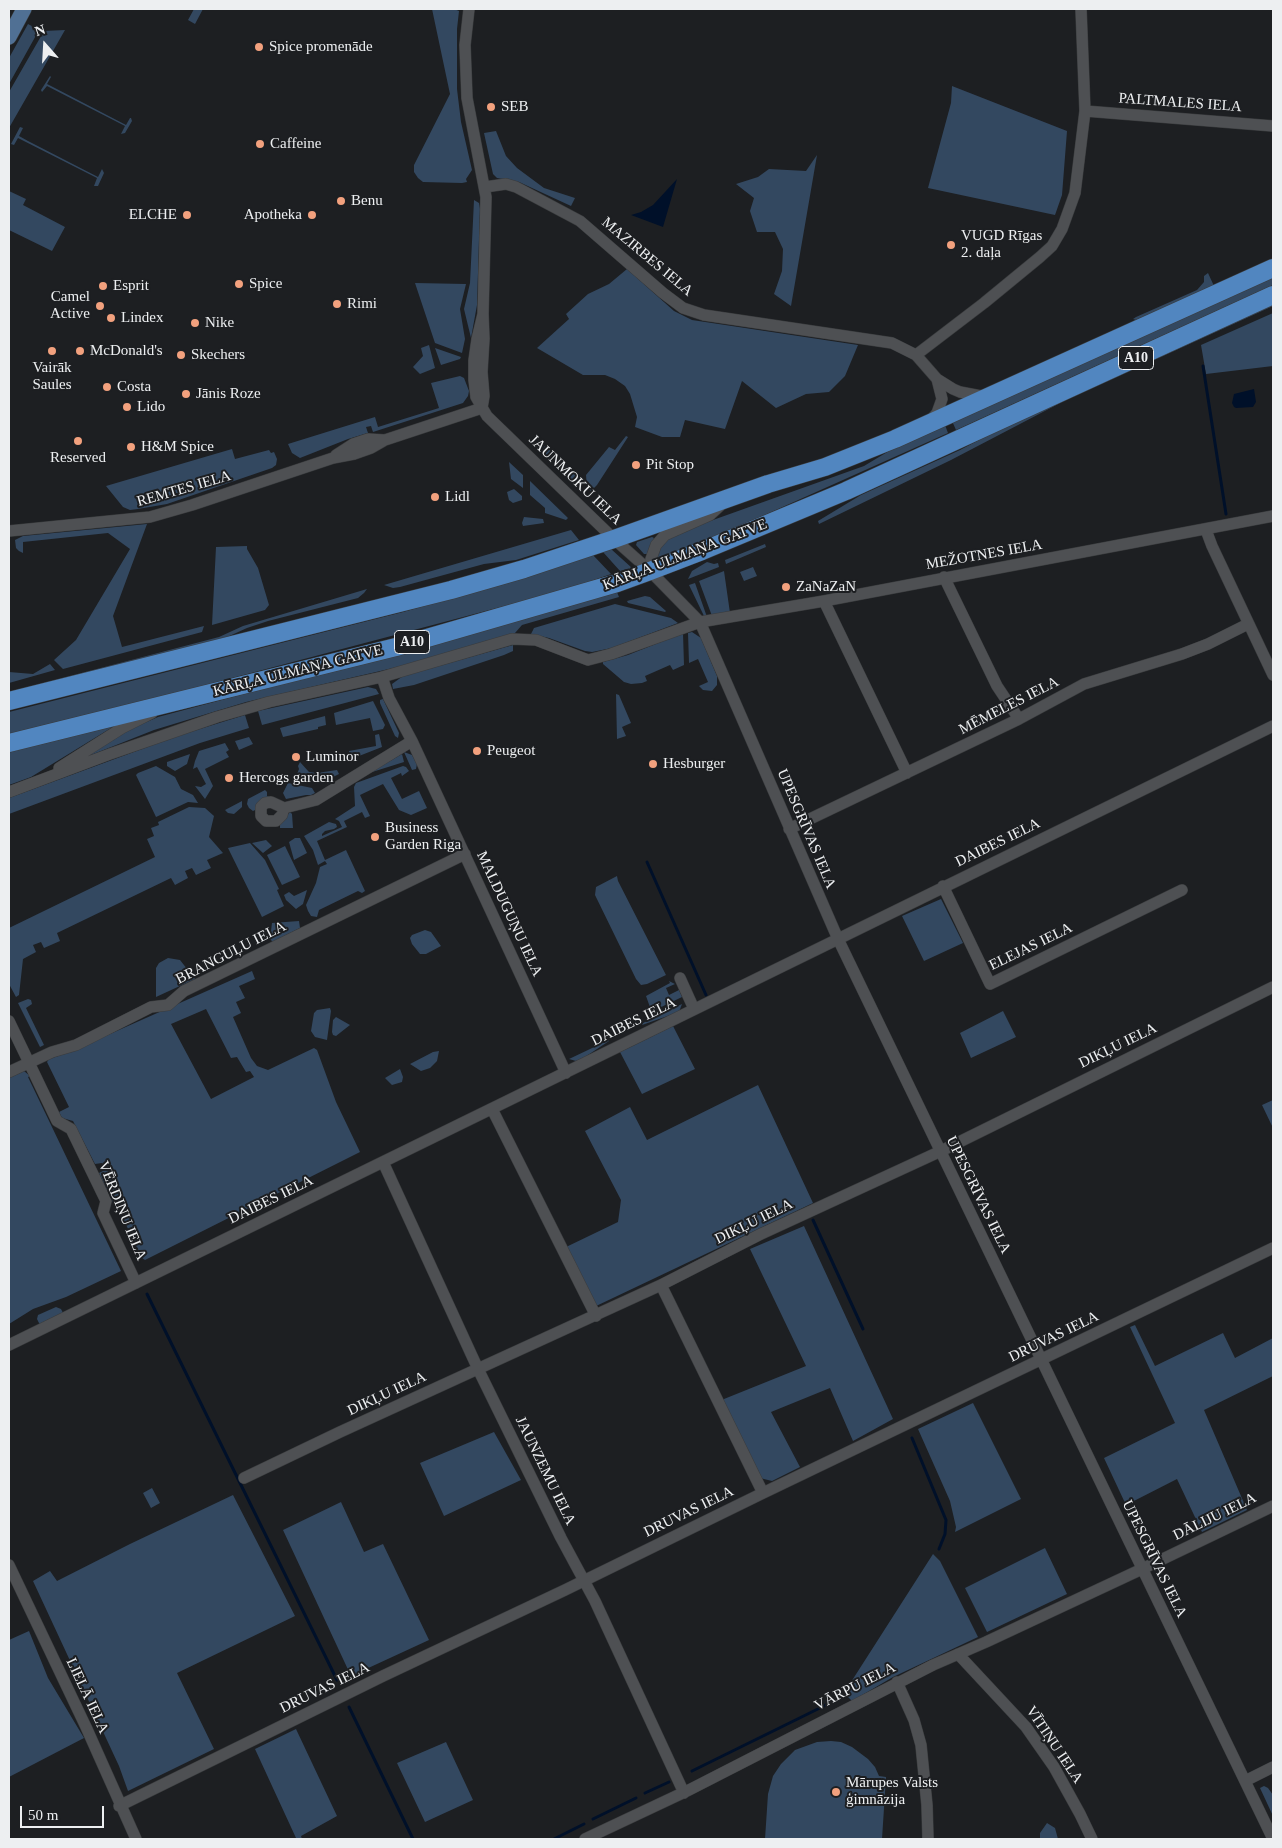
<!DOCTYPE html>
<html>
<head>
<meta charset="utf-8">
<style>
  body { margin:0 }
  #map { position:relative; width:1282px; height:1848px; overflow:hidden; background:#1d1f22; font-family:Georgia,serif }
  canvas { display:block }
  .frame { position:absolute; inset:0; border:10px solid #edeff1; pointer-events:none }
  .north { position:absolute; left:20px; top:20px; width:50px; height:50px; -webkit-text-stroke:4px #1d1f22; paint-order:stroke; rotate:341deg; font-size:14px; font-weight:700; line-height:20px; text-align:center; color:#edeff1 }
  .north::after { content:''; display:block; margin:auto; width:18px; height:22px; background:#edeff1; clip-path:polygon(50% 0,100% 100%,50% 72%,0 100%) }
  .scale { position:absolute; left:20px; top:1806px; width:84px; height:22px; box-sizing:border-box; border:2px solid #edeff1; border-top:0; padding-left:6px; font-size:15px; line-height:18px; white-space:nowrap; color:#edeff1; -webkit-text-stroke:4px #1d1f22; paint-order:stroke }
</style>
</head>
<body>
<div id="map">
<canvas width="1282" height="1848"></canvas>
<div class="frame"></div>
<div class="north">N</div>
<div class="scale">50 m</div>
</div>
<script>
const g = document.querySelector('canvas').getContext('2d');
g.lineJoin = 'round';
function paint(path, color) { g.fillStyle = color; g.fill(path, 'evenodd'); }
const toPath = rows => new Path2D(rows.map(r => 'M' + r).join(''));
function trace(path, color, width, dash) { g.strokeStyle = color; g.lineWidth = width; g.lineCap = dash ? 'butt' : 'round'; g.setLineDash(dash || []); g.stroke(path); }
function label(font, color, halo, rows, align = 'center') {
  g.font = font + ' Georgia,serif'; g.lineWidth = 4; g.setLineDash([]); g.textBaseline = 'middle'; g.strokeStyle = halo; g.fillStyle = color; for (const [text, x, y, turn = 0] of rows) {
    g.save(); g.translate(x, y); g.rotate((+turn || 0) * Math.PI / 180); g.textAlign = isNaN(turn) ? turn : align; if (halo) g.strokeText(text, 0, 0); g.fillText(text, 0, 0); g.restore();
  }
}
const green = toPath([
  [194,9,203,9,195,24,188,20],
  [432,9,454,9,459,11,457,29,457,89,461,122,472,170,466,179,467,182,462,183,423,182,418,178,414,172,414,165,450,94],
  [28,24,39,30,9,84,9,58],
  [65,30,9,128,9,92,44,31],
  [50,76,51,77,47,84,51,86,126,125,130,118,131,118,132,121,125,133,121,134,125,126,47,86,42,92,41,90],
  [952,86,1067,131,1062,195,1055,215,928,188,951,103],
  [20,127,23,128,19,136,28,141,98,177,102,169,104,173,98,186,94,186,97,178,18,138,14,145,11,144],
  [496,131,506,156,517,168,544,188,575,198,571,206,519,182,497,178,493,174,484,133],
  [817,155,791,306,774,294,782,271,783,249,775,232,757,232,750,211,754,198,736,184,758,177,769,169,806,171],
  [9,191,26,199,23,205,65,227,52,251,9,230],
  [474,200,479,203,480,209,477,305,471,338,464,309,470,283],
  [627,269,674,311,692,320,858,345,845,376,829,392,806,394,776,408,742,381,725,429,685,420,680,437,662,437,635,427,637,417,630,394,625,386,615,379,605,375,583,375,537,348,569,319,566,314,588,294,609,284],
  [1208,273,1214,286,1136,320,1133,319,1136,317,1197,290,1204,282,1204,276],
  [1273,276,1273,285,956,430,952,421],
  [415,283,466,284,460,309,465,339,462,353,435,343],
  [1273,301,1273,306,1064,401,951,460,819,524,818,521,861,495,960,450,1053,401],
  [1273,313,1273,366,1206,374,1201,345],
  [429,345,435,368,420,374,413,367,423,356,421,348],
  [435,348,461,357,460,359,441,365],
  [460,376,464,378,469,391,468,396,463,403,373,432,371,426,366,427,368,433,348,439,300,458,292,453,288,444,375,417,378,427,439,408,431,383],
  [945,425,948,433,729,531,658,559,657,551,671,535,864,466,894,448],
  [626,436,628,437,597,485,591,491,587,488,586,475,609,447,615,450],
  [545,446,562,461,557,466,543,453,542,450],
  [232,449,235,459,269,450,271,453,274,452,277,459,276,465,272,468,167,504,138,509,130,510,123,507,106,486],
  [509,462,523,475,523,488,511,479],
  [564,464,578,475,578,485,560,469],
  [530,481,568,518,566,520,545,513,545,508,530,495],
  [514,489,522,496,522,500,513,503,509,500,507,492],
  [524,517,543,519,544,523,523,526,522,523],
  [147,524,113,616,122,647,204,626,202,632,63,669,54,660,76,640,130,549,108,533,23,542,23,553,19,551,16,548,15,540,23,536],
  [571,530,579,540,516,560,484,564,400,587,393,588,384,585],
  [652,537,654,538,647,554,644,554,636,545,637,542],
  [765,544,766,547,726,564,725,560],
  [247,546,247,549,258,568,269,605,265,610,212,625,216,547],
  [611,549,632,568,620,571,603,552],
  [593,555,611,574,569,589,9,737,9,712,403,612,531,576],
  [707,562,714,564,718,563,719,567,688,579,692,571],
  [753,567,757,576,744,581,740,572],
  [724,571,730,613,712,616,699,581],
  [695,583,707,617,704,616,689,585],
  [367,589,364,593,358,598,268,621,247,628,225,638,9,694,9,692,219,637,243,626],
  [617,592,619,597,522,625,515,633,402,666,246,702,154,730,91,755,90,753,121,733,158,717,501,625],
  [645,596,650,597,666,611,665,612,628,603,627,601],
  [615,604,671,618,678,623,612,648,592,652,585,651,549,638,531,634,534,628],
  [692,632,701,638,717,676,717,685,712,691,703,690,699,686,708,682,698,659,689,663,688,633],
  [683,633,684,665,673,670,670,665,645,676,647,681,642,683,631,684,624,682,603,664,603,662,628,655],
  [513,645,513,651,504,655,414,685,393,689,392,684,403,676],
  [50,664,55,670,9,683,9,672,33,674],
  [368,687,376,689,379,694,262,725,258,711],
  [616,694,619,695,631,723,622,727,626,736,617,739],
  [383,699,399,733,398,738,395,736,380,703,380,700],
  [373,701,385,725,383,729,373,731,370,718,336,725,334,713],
  [245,715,249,728,200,743,9,814,9,798,177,736],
  [325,716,326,725,318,727,318,729,283,737,280,728],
  [116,725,31,777,9,785,9,749],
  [379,734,382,747,359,756,349,753,349,751,376,746,375,735],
  [249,737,253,744,239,750,235,741],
  [225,743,229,750,226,752,229,757,205,769,213,786,205,799,195,786,201,787,206,784,197,767,193,769,195,761,199,751],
  [404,752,412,755,417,764,416,769,412,770],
  [190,754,187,764,175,771,167,766,167,762],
  [402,754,404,762,369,773],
  [300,762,309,772,317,773,337,770,339,774,323,782,296,777,299,769,298,766],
  [156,766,175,777,181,789,193,795,198,803,188,802,156,817,136,775,138,773],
  [403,766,406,767,409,771,402,776,401,773,391,778,402,799,419,791,427,808,411,815,399,810,383,784,360,795,370,816,365,818,362,812,344,821,347,827,317,841,325,860,346,850,365,891,362,893,358,891,319,910,317,917,311,916,308,911,306,905,316,883,320,867,327,864,325,861,318,865,313,850,304,836,329,822,336,824,337,827,334,829,325,831,322,834,322,836,342,827,339,821,335,819,355,806,354,787,356,783],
  [288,783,312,788,315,793,311,795,306,795,286,799,283,793],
  [265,790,267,792,267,796,276,798,277,800,253,811,249,808,247,804,248,799],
  [242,801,242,807,234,814,228,813,225,810],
  [189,807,205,808,214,816,209,837,223,853,207,860,211,868,196,875,192,868,185,871,188,878,175,885,171,878,57,933,60,941,44,948,41,942,33,945,36,952,23,959,19,995,16,997,9,984,9,928,155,857,147,839,154,836,151,828,159,825,158,822],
  [290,812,292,814,293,828,280,828,280,824],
  [295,838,300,838,307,853,294,860,289,842],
  [266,840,272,846,263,853,252,843],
  [250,843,265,860,279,889,277,890,284,906,262,917,228,848],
  [285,846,300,877,282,885,267,855],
  [617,876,618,881,666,975,647,984,641,985,636,979,595,895,596,887],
  [307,890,303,904,296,909,286,900,284,895,289,892,294,896],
  [941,899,963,943,924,961,902,916],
  [299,921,300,928,273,942,270,939,272,923],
  [425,930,431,932,441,946,426,954,420,954,412,944,410,938,412,935],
  [168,958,180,960,195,979,156,997,156,968,159,963],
  [252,971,255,979,239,986,245,998,236,1002,241,1013,233,1017,251,1058,257,1066,268,1070,314,1048,317,1050,336,1102,360,1152,145,1260,142,1258,117,1206,114,1205,99,1173,105,1170,102,1163,95,1164,73,1121,62,1118,59,1112,69,1107,47,1062,49,1059,67,1053],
  [206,1009,231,1058,237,1057,246,1072,250,1071,254,1077,211,1099,171,1024],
  [669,981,675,984,666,988,669,995,679,990,682,997,655,1010,651,1010,646,996,670,983],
  [28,999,31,1000,32,1004,26,1008,44,1045,40,1047,18,1003],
  [682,1004,679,1012,642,1025,643,1023],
  [330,1008,331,1011,327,1040,315,1037,311,1031,314,1013,317,1010],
  [1003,1011,1016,1037,971,1058,960,1033],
  [336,1017,350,1025,336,1036,333,1035,332,1032,333,1020],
  [673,1026,695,1069,642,1094,620,1052],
  [609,1040,609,1041,582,1059,576,1061,569,1059],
  [439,1051,437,1061,430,1068,421,1071,410,1064,433,1052],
  [400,1069,403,1077,402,1082,392,1085,385,1078],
  [24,1071,30,1076,28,1077,121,1271,66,1297,33,1309,9,1324,9,1078],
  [758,1085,813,1203,594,1307,564,1248,618,1222,621,1200,585,1131,630,1107,647,1140],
  [1273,1100,1273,1128,1262,1105],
  [804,1226,893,1419,853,1441,830,1388,771,1412,800,1467,772,1481,760,1478,722,1402,724,1399,806,1366,750,1249],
  [56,1307,61,1309,63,1313,40,1325,37,1319,38,1315],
  [1135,1325,1155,1366,1223,1333,1235,1358,1273,1338,1273,1376,1204,1410,1247,1510,1202,1532,1177,1479,1126,1505,1104,1458,1175,1423,1130,1327],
  [973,1403,1021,1499,955,1532,956,1527,950,1501,918,1429],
  [494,1432,521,1480,444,1516,420,1463],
  [152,1488,160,1503,151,1508,143,1493],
  [233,1495,295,1616,177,1673,214,1749,128,1791,119,1766,33,1581,50,1571,57,1581,130,1544],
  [341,1502,364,1552,383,1544,429,1640,351,1676,283,1530],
  [1045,1548,1067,1594,987,1632,965,1588],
  [933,1554,940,1561,978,1637,893,1677,852,1701,844,1693],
  [29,1631,48,1678,84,1738,9,1777,9,1640],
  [296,1729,337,1816,301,1836,302,1839,294,1839,296,1838,255,1749],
  [831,1741,841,1742,852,1747,868,1759,875,1767,879,1776,886,1777,882,1839,765,1839,768,1794,773,1776,781,1764,795,1750,817,1742],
  [446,1742,473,1800,425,1822,397,1763],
  [1264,1786,1268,1788,1273,1795,1273,1816,1260,1788],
  [1047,1823,1055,1828,1058,1839,1040,1839,1040,1833]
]);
const water = toPath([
  [677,179,663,227,631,215,641,212,653,205],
  [1254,389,1256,402,1253,407,1236,408,1234,407,1232,403,1234,394]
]);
const stream = toPath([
  [1203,366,1226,514],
  [647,862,706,995],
  [813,1220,863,1329],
  [147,1294,337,1680],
  [912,1438,946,1520,945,1534,939,1549],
  [349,1707,413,1839],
  [692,1771,830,1703],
  [645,1793,669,1782],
  [593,1819,636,1798],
  [554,1839,584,1824]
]);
const minor = toPath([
  [469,9,465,45,467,98,486,197,483,314,484,339,482,372,484,396,482,408],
  [1085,111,1273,126],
  [485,187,506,184,516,187,580,221,663,293,683,308,704,315,892,343,916,355],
  [483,314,477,339,474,360,474,380,476,397,487,416,614,539,650,571,700,622,838,939,1273,1839],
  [987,395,981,396,960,392,953,389,937,379,916,355,984,303,1040,257,1052,246,1062,229,1075,193,1085,111,1081,9],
  [930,421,937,413,942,399,937,379],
  [336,455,353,444,368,439,385,440],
  [1206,530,1212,546,1273,675],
  [9,531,150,517,192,505,333,458,354,454,371,448,385,440,482,408],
  [650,571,651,559,656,545,665,535,710,515,723,503],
  [944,577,997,686,1019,719],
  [824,601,907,773],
  [382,677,389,698,412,741,566,1073],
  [59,768,122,728,152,713],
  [9,792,110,754,217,717,269,702,382,677,512,639,536,640,588,660,611,654,700,622,824,601,1273,516],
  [284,808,271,802,265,803,261,807,261,816,266,821,276,821,282,815,284,808,316,800,412,741],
  [789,829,1019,719,1084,684,1182,654,1208,644,1248,624],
  [943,886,990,984,1182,890],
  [680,978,694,1009],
  [9,1021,57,1121,71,1129,106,1201,103,1213,136,1283],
  [9,1072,52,1052,76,1045,151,1007,168,1005,184,991,465,854],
  [492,1109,596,1316],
  [383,1162,478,1369,561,1538,595,1601,684,1793],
  [661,1285,763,1493],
  [9,1345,1273,726],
  [244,1478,340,1432,661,1285,761,1234,941,1151,1273,987],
  [9,1565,86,1727,136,1839],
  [958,1654,1026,1727,1054,1767,1080,1814,1092,1839],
  [897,1682,914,1720,921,1745,927,1805,928,1839],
  [1245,1781,1273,1767],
  [119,1806,383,1676,565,1590,763,1493,1273,1248],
  [585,1839,689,1790,933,1665,986,1642,1142,1569,1273,1506]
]);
const major = toPath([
  [9,37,24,9]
]);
const highway = toPath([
  [9,701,451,590,524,569,614,539,768,484,825,467,895,439,1273,268],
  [9,743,396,647,617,583,650,571,702,551,846,491,1273,295]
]);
const markers = [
  [259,47,5,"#f2a17e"],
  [491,107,5,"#f2a17e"],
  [260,144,5,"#f2a17e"],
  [341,201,5,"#f2a17e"],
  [187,215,5,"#f2a17e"],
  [312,215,5,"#f2a17e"],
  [951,245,5,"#f2a17e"],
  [239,284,5,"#f2a17e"],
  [103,286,5,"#f2a17e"],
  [337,304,5,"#f2a17e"],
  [100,306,5,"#f2a17e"],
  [111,318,5,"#f2a17e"],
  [195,323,5,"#f2a17e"],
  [52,351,5,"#f2a17e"],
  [80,351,5,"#f2a17e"],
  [181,355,5,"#f2a17e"],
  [107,387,5,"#f2a17e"],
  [186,394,5,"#f2a17e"],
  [127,407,5,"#f2a17e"],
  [78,441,5,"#f2a17e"],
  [131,447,5,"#f2a17e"],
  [636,465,5,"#f2a17e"],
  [435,497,5,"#f2a17e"],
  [786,587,5,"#f2a17e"],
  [477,751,5,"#f2a17e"],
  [296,757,5,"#f2a17e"],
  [653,764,5,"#f2a17e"],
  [229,778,5,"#f2a17e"],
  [375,837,5,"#f2a17e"],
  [836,1792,5,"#f2a17e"]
];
const shields = [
  [1136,358,35],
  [412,642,35]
];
const shieldNames = [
  ["A10",1136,358],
  ["A10",412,642]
];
const poiNames = [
  ["Spice promenāde",269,47],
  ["SEB",501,107],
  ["Caffeine",270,144],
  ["Benu",351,201],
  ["ELCHE",177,215,"right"],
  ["Apotheka",302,215,"right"],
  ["VUGD Rīgas",961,236],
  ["2. daļa",961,253],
  ["Spice",249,284],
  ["Esprit",113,286],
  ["Camel",90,297,"right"],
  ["Active",90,314,"right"],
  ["Rimi",347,304],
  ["Lindex",121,318],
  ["Nike",205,323],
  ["McDonald's",90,351],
  ["Skechers",191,355],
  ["Vairāk",52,368,"center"],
  ["Saules",52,385,"center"],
  ["Costa",117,387],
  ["Jānis Roze",196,394],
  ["Lido",137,407],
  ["H&M Spice",141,447],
  ["Reserved",78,458,"center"],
  ["Pit Stop",646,465],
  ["Lidl",445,497],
  ["ZaNaZaN",796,587],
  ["Peugeot",487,751],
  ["Luminor",306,757],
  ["Hesburger",663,764],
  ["Hercogs garden",239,778],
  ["Business",385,828],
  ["Garden Riga",385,845],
  ["Mārupes Valsts",846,1783],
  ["ģimnāzija",846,1800]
];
const streetNames = [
  ["PALTMALES IELA",1180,103,4],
  ["MAZIRBES IELA",647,257,40],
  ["JAUNMOKU IELA",575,480,44],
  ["REMTES IELA",184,489,-16],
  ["KĀRĻA ULMAŅA GATVE",685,555,-21],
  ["MEŽOTNES IELA",984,555,-10],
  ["KĀRĻA ULMAŅA GATVE",298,671,-14],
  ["MĒMELES IELA",1009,706,-27],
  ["UPESGRĪVAS IELA",806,829,67],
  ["DAIBES IELA",998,843,-26],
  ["MALDUGUŅU IELA",509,914,65],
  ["ELEJAS IELA",1031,947,-26],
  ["BRANGUĻU IELA",231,953,-27],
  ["DAIBES IELA",634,1022,-26],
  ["DIKĻU IELA",1118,1046,-26],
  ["UPESGRĪVAS IELA",978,1195,64],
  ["DAIBES IELA",271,1200,-26],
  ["VĒRDIŅU IELA",122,1211,68],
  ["DIKĻU IELA",754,1222,-26],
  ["DRUVAS IELA",1054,1337,-26],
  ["DIKĻU IELA",387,1394,-25],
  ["JAUNZEMU IELA",545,1471,64],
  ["DRUVAS IELA",689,1512,-26],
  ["DĀLIJU IELA",1215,1517,-26],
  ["UPESGRĪVAS IELA",1154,1559,64],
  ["VĀRPU IELA",855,1687,-27],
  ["DRUVAS IELA",325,1688,-26],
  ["LIELĀ IELA",87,1696,65],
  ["VĪTIŅU IELA",1054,1745,56]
];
paint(green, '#334860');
paint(water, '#001029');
trace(stream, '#001029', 3);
trace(minor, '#3a3c3e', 12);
trace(major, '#3a3c3e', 16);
trace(highway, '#3a3c3e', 19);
trace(minor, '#4e5053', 11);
trace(major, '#507094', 15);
trace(highway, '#5186c0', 18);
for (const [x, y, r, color] of markers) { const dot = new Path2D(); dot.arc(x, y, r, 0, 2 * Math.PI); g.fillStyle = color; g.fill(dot); trace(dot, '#1d1f22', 2); }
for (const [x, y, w] of shields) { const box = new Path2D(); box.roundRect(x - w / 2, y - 11.5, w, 23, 4); g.fillStyle = '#1d1f22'; g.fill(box); trace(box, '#edeff1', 1); }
label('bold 14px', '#edeff1', null, shieldNames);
label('15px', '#edeff1', '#1d1f22', poiNames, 'left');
label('15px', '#edeff1', '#1d1f22', streetNames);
</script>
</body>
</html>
